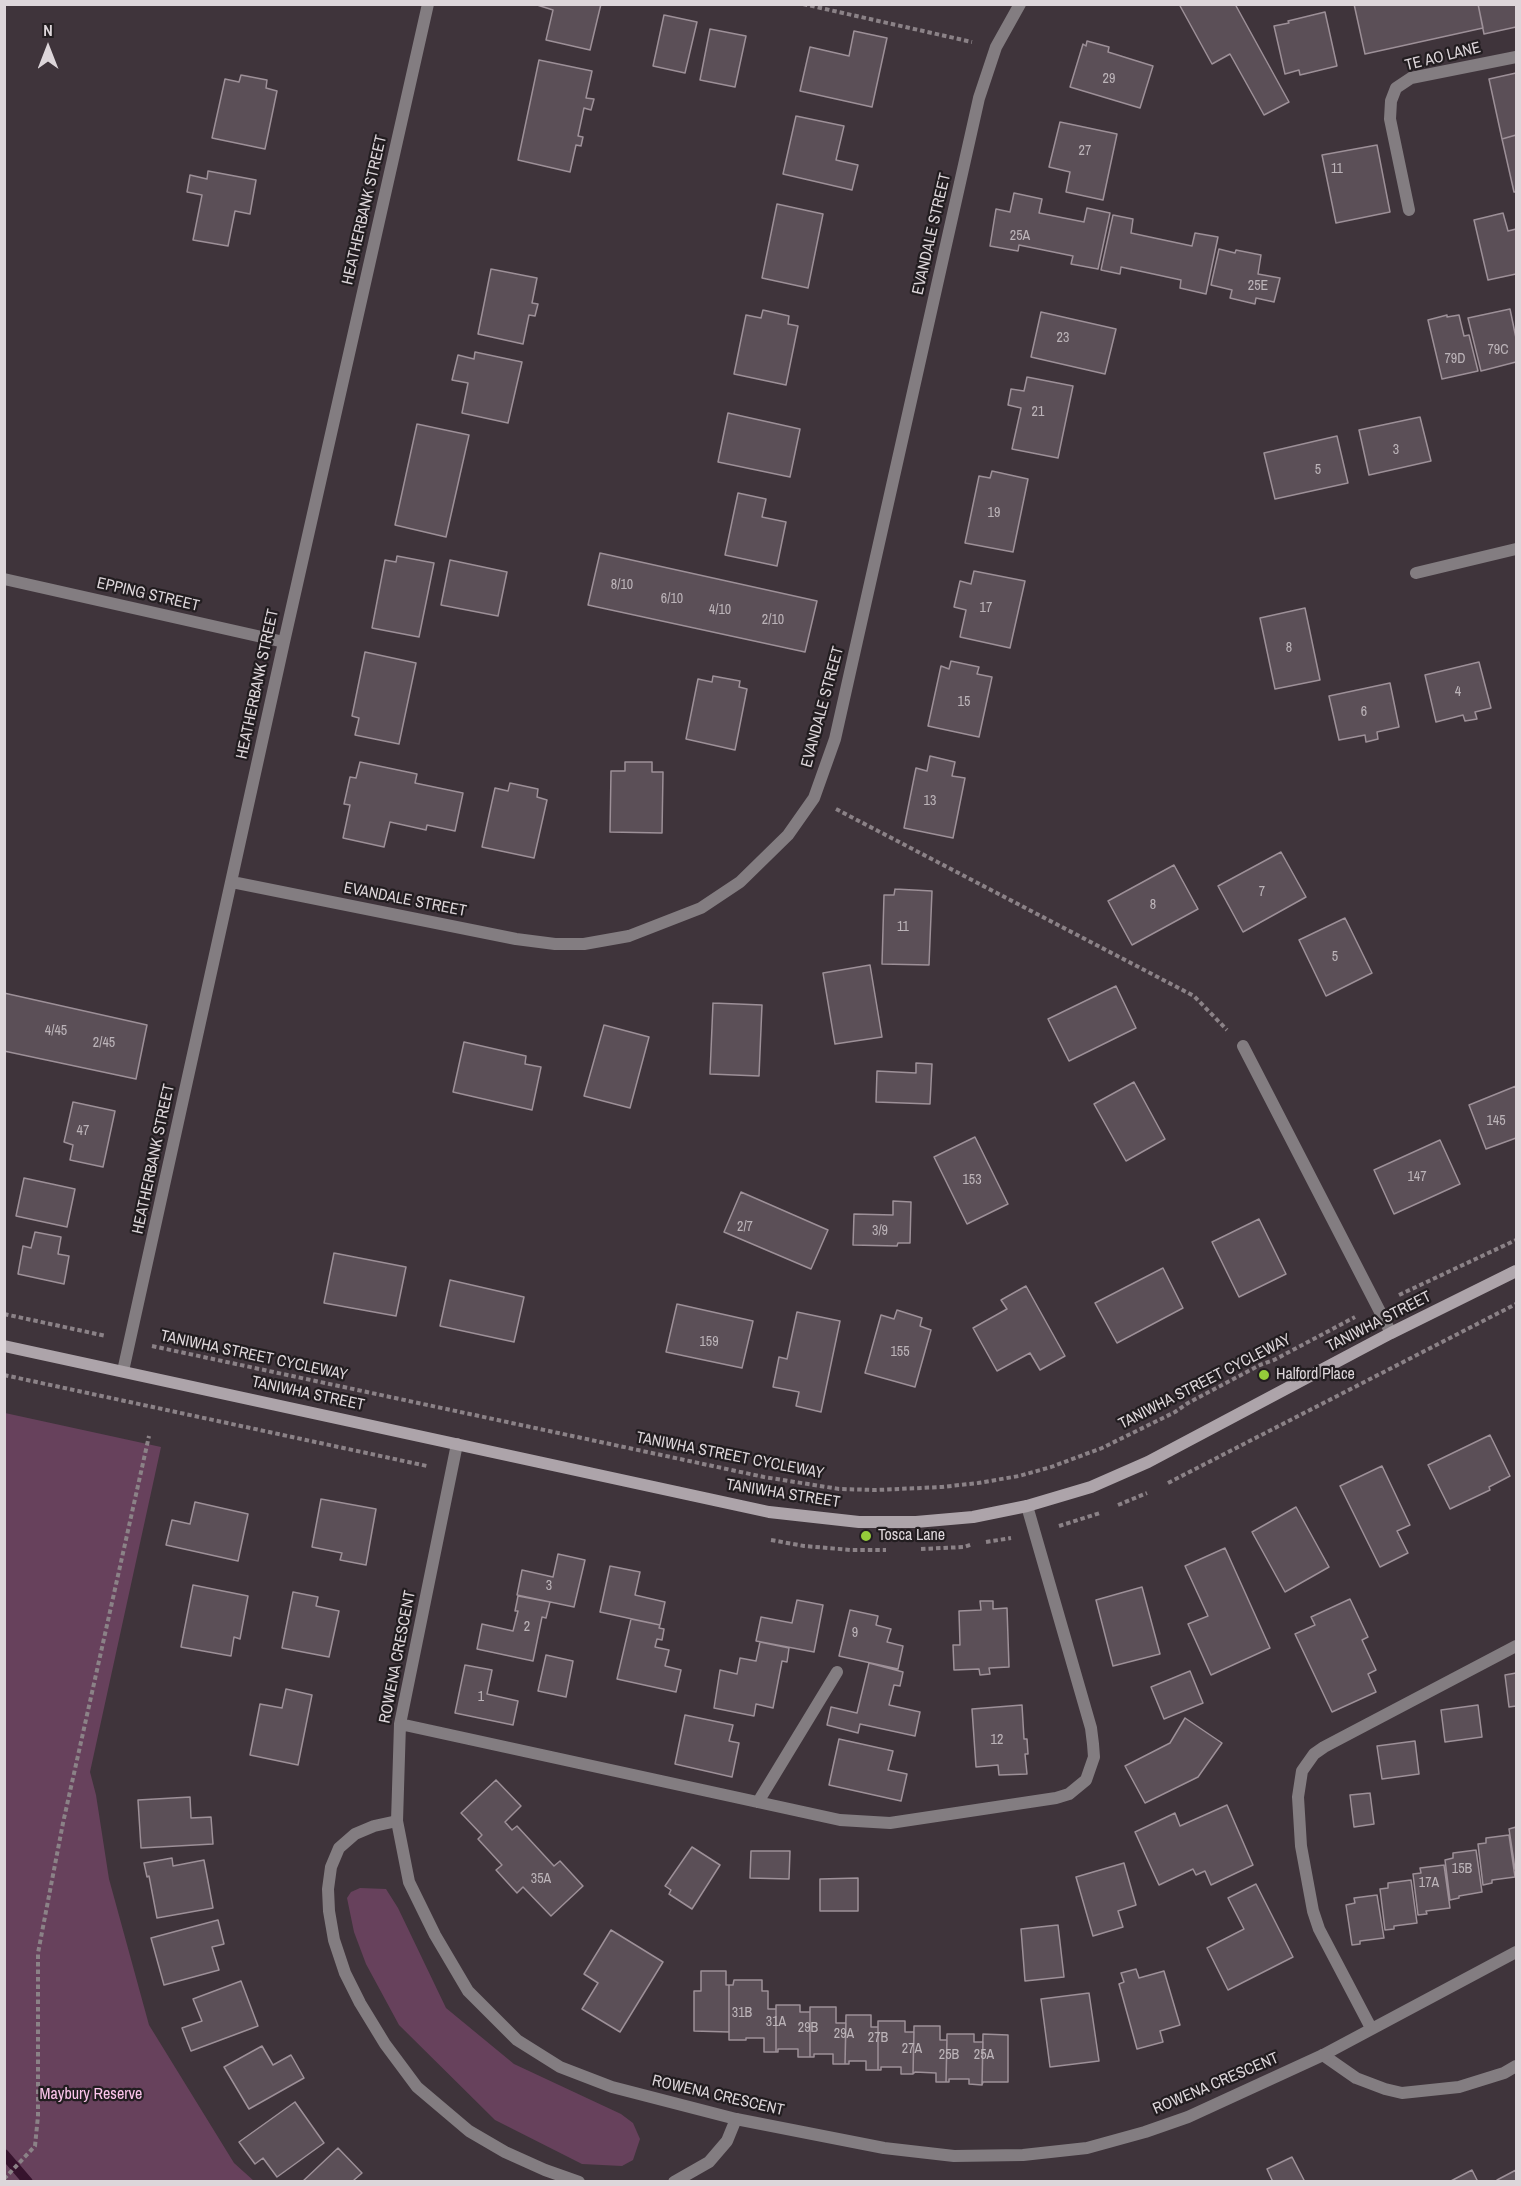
<!DOCTYPE html>
<html>
<head>
<meta charset="utf-8">
<style>
  body { margin:0 }
  #map { position:relative; width:1521px; height:2186px; overflow:hidden; background:#3f343b; font-family:"Archivo Narrow",sans-serif }
  canvas { display:block }
  .frame { position:absolute; inset:0; border:6px solid #ddd6da; pointer-events:none }
  .north { position:absolute; left:18px; top:18px; width:60px; height:60px; -webkit-text-stroke:4px #221d20; paint-order:stroke; rotate:0deg; font-size:16px; font-weight:700; line-height:24px; text-align:center; color:#ddd6da }
  .north::after { content:''; display:block; margin:auto; width:21px; height:27px; background:#ddd6da; clip-path:polygon(50% 0,100% 100%,50% 72%,0 100%) }
</style>
</head>
<body>
<div id="map">
<canvas width="1521" height="2186"></canvas>
<div class="frame"></div>
<div class="north">N</div>
</div>
<script>
const g = document.querySelector('canvas').getContext('2d');
g.lineJoin = 'round';
function paint(path, color) { g.fillStyle = color; g.fill(path, 'evenodd'); }
const toPath = rows => new Path2D(rows.map(r => 'M' + r).join(''));
function trace(path, color, width, dash) { g.strokeStyle = color; g.lineWidth = width; g.lineCap = dash ? 'butt' : 'round'; g.setLineDash(dash || []); g.stroke(path); }
function label(font, color, halo, rows, align = 'center') {
  g.font = font + ' "Archivo Narrow",sans-serif'; g.lineWidth = 4.5; g.setLineDash([]); g.textBaseline = 'middle'; g.strokeStyle = halo; g.fillStyle = color; for (const [text, x, y, turn = 0] of rows) {
    g.save(); g.translate(x, y); g.rotate((+turn || 0) * Math.PI / 180); g.textAlign = isNaN(turn) ? turn : align; if (halo) g.strokeText(text, 0, 0); g.fillText(text, 0, 0); g.restore();
  }
}
const green = toPath([
  [5,1413,161,1447,90,1772,96,1795,109,1879,149,2025,234,2163,254,2181,5,2181],
  [360,1888,386,1889,398,1908,446,2008,514,2064,621,2114,633,2123,640,2139,633,2160,622,2166,582,2164,495,2120,399,2025,366,1964,354,1932,347,1898,351,1892]
]);
const stream = toPath([
  [4,2154,28,2182]
]);
const building = toPath([
  [534,4,601,4,590,50,546,40,553,10,534,4],
  [1179,4,1235,4,1289,102,1264,115,1230,54,1212,64,1179,4],
  [1354,4,1478,4,1483,28,1365,54,1354,4],
  [1478,4,1516,4,1516,27,1484,34,1478,4],
  [1325,12,1337,66,1300,75,1299,70,1285,74,1274,26,1289,23,1288,21,1325,12],
  [664,15,697,22,685,73,653,66,664,15],
  [710,29,746,36,735,87,700,80,710,29],
  [854,31,887,38,872,107,800,91,810,47,849,56,854,31],
  [1087,41,1109,47,1108,52,1153,66,1140,108,1070,87,1083,44,1086,46,1087,41],
  [539,60,592,71,586,98,594,99,591,110,584,108,578,136,583,137,581,146,576,145,570,172,518,160,539,60],
  [1516,73,1516,135,1502,139,1489,79,1516,73],
  [241,75,267,80,266,88,277,91,265,149,212,138,225,79,239,82,241,75],
  [796,116,844,126,836,160,858,165,852,190,783,174,796,116],
  [1060,122,1117,134,1103,200,1066,192,1070,172,1049,167,1060,122],
  [1516,135,1516,192,1514,192,1502,139,1516,135],
  [1377,145,1390,212,1336,223,1322,155,1377,145],
  [208,171,256,180,250,214,235,211,228,246,193,240,202,195,187,192,190,175,207,179,208,171],
  [1014,193,1042,199,1039,213,1084,222,1087,208,1110,213,1098,269,1071,264,1073,256,1019,245,1018,251,990,246,996,209,1010,212,1014,193],
  [777,204,823,214,808,288,762,278,777,204],
  [1503,213,1508,231,1516,229,1516,274,1488,280,1474,220,1503,213],
  [1113,215,1133,219,1131,233,1192,246,1195,233,1218,237,1206,294,1180,288,1181,280,1121,267,1120,274,1101,270,1113,215],
  [1219,249,1235,253,1236,250,1261,255,1258,274,1280,278,1274,302,1256,298,1255,304,1230,298,1232,290,1211,285,1219,249],
  [491,269,537,278,532,303,538,304,535,316,529,315,523,344,478,334,491,269],
  [1510,309,1516,338,1516,362,1481,371,1468,318,1510,309],
  [763,310,789,316,788,324,798,326,786,385,734,374,746,315,761,318,763,310],
  [1041,312,1116,329,1105,374,1031,357,1041,312],
  [1447,315,1447,317,1459,315,1464,336,1469,335,1478,371,1442,379,1428,320,1447,315],
  [475,352,522,362,508,423,462,413,468,383,452,380,458,355,474,359,475,352],
  [1027,377,1073,386,1058,458,1012,449,1021,408,1008,405,1011,389,1024,391,1027,377],
  [728,413,800,429,790,477,718,462,728,413],
  [1420,417,1431,461,1369,475,1359,430,1420,417],
  [417,424,469,435,446,537,395,525,417,424],
  [1337,436,1348,483,1275,499,1264,453,1337,436],
  [992,471,1028,479,1013,552,965,543,979,476,990,478,992,471],
  [738,493,766,499,762,517,786,522,777,566,725,555,738,493],
  [600,553,817,601,805,652,588,605,600,553],
  [397,556,434,563,419,637,372,628,385,560,396,562,397,556],
  [450,560,507,572,498,616,441,605,450,560],
  [974,571,1025,581,1010,648,960,637,966,610,954,607,960,581,971,584,974,571],
  [1305,608,1320,680,1275,689,1260,618,1305,608],
  [365,652,416,663,399,744,355,735,359,718,352,716,365,652],
  [951,661,979,667,977,674,992,677,979,737,928,726,941,666,949,669,951,661],
  [1479,662,1491,708,1475,712,1477,719,1465,721,1463,715,1436,722,1425,675,1479,662],
  [713,676,740,681,739,687,747,689,735,750,686,739,698,679,712,682,713,676],
  [1390,683,1399,727,1377,732,1378,739,1366,742,1365,735,1339,740,1329,696,1390,683],
  [930,756,955,762,952,776,965,778,953,838,904,828,916,768,927,771,930,756],
  [360,762,417,774,415,783,463,793,455,831,427,825,426,830,390,822,384,847,343,838,350,805,344,804,350,777,356,778,360,762],
  [625,762,652,762,652,772,663,772,662,833,610,832,611,771,625,771,625,762],
  [510,783,538,789,537,797,547,800,534,858,482,847,495,788,508,791,510,783],
  [1281,852,1306,897,1243,932,1218,886,1281,852],
  [1174,865,1198,909,1132,945,1108,901,1174,865],
  [895,889,932,891,929,965,882,964,884,895,894,895,895,889],
  [1345,918,1372,973,1326,996,1299,940,1345,918],
  [870,965,882,1037,835,1044,823,973,870,965],
  [1116,986,1136,1028,1069,1061,1048,1019,1116,986],
  [4,993,147,1025,136,1079,4,1051,4,993],
  [713,1003,762,1005,759,1076,710,1074,713,1003],
  [604,1025,649,1037,630,1108,584,1096,604,1025],
  [464,1042,526,1056,525,1064,541,1067,532,1110,453,1092,464,1042],
  [916,1063,932,1064,930,1104,876,1102,877,1071,916,1073,916,1063],
  [1134,1082,1165,1139,1126,1161,1094,1104,1134,1082],
  [1516,1086,1516,1138,1486,1149,1469,1105,1516,1086],
  [73,1102,115,1111,103,1167,70,1160,73,1145,64,1142,73,1102],
  [975,1137,1008,1204,967,1224,934,1157,975,1137],
  [1440,1140,1460,1184,1394,1214,1374,1170,1440,1140],
  [24,1178,75,1189,67,1227,16,1216,24,1178],
  [741,1192,828,1230,811,1269,724,1232,741,1192],
  [893,1201,911,1202,910,1243,898,1243,897,1246,853,1245,854,1214,893,1215,893,1201],
  [1259,1219,1286,1274,1239,1297,1212,1242,1259,1219],
  [35,1232,61,1237,58,1254,69,1256,64,1284,18,1274,23,1246,31,1248,35,1232],
  [334,1253,406,1267,396,1316,324,1303,334,1253],
  [1163,1268,1183,1308,1117,1343,1095,1303,1163,1268],
  [450,1280,524,1297,514,1342,440,1326,450,1280],
  [1026,1286,1065,1356,1040,1370,1030,1353,997,1371,973,1328,1007,1309,1001,1300,1026,1286],
  [677,1304,753,1321,742,1368,666,1352,677,1304],
  [897,1310,922,1318,920,1326,931,1330,915,1387,865,1373,881,1315,894,1319,897,1310],
  [797,1312,840,1321,821,1412,796,1406,799,1392,773,1387,779,1357,787,1359,797,1312],
  [1490,1435,1510,1476,1489,1487,1490,1490,1450,1509,1428,1465,1490,1435],
  [1382,1466,1410,1525,1397,1531,1408,1553,1380,1567,1340,1486,1382,1466],
  [321,1499,376,1509,366,1565,340,1560,342,1553,312,1547,321,1499],
  [195,1502,248,1514,238,1561,166,1545,172,1520,190,1524,195,1502],
  [1296,1507,1329,1567,1285,1592,1252,1532,1296,1507],
  [1225,1548,1270,1648,1211,1675,1188,1624,1208,1616,1185,1566,1225,1548],
  [558,1554,585,1560,574,1607,517,1595,522,1570,553,1577,558,1554],
  [610,1566,640,1572,635,1595,665,1602,660,1625,600,1612,610,1566],
  [193,1585,248,1596,240,1639,234,1637,231,1656,181,1647,193,1585],
  [1142,1587,1160,1654,1113,1666,1096,1600,1142,1587],
  [293,1592,318,1597,316,1606,339,1611,329,1657,282,1648,293,1592],
  [518,1596,550,1602,546,1618,542,1617,533,1661,477,1649,482,1624,513,1631,518,1611,515,1611,518,1596],
  [1350,1599,1368,1637,1362,1640,1376,1670,1368,1674,1376,1692,1332,1712,1295,1634,1315,1625,1311,1617,1350,1599],
  [797,1600,823,1605,814,1652,756,1641,761,1617,792,1623,797,1600],
  [980,1601,993,1601,993,1609,1007,1608,1009,1667,989,1668,990,1674,980,1675,979,1669,954,1670,953,1645,960,1645,959,1611,981,1610,980,1601],
  [850,1610,878,1616,876,1625,891,1629,887,1642,903,1646,898,1669,839,1656,850,1610],
  [631,1619,660,1625,659,1628,664,1629,662,1640,657,1639,655,1647,669,1650,665,1666,681,1670,676,1692,617,1679,631,1619],
  [760,1642,789,1648,787,1662,782,1661,773,1708,756,1704,754,1716,714,1708,720,1670,737,1674,740,1658,756,1661,760,1642],
  [546,1655,573,1661,566,1697,538,1691,546,1655],
  [869,1663,903,1672,900,1686,894,1685,889,1705,920,1712,915,1736,860,1724,858,1733,827,1725,831,1707,857,1713,869,1663],
  [465,1665,492,1670,487,1694,518,1701,513,1725,455,1713,465,1665],
  [1190,1671,1203,1703,1164,1719,1151,1687,1190,1671],
  [1516,1673,1516,1706,1509,1707,1505,1675,1516,1673],
  [286,1689,312,1695,298,1765,250,1755,260,1704,282,1708,286,1689],
  [1022,1705,1024,1739,1027,1739,1028,1754,1025,1754,1027,1774,999,1775,998,1765,976,1767,972,1709,1022,1705],
  [1478,1705,1482,1737,1445,1742,1441,1710,1478,1705],
  [685,1715,733,1725,729,1741,739,1743,732,1777,675,1764,685,1715],
  [1185,1718,1222,1743,1198,1777,1145,1803,1125,1766,1170,1743,1185,1718],
  [839,1739,893,1751,888,1770,907,1774,901,1801,829,1785,839,1739],
  [1415,1741,1419,1774,1382,1779,1377,1746,1415,1741],
  [496,1780,521,1806,505,1822,512,1830,517,1826,554,1866,560,1861,583,1886,551,1916,523,1887,517,1893,496,1870,502,1865,478,1839,482,1835,461,1813,496,1780],
  [1370,1793,1374,1824,1354,1827,1350,1795,1370,1793],
  [190,1797,191,1818,211,1817,213,1844,141,1848,138,1800,190,1797],
  [1227,1805,1253,1865,1211,1885,1205,1871,1196,1875,1193,1869,1159,1885,1135,1832,1175,1813,1180,1826,1227,1805],
  [1516,1827,1516,1869,1515,1869,1509,1829,1516,1827],
  [1509,1835,1515,1877,1492,1880,1492,1883,1483,1885,1478,1844,1486,1843,1486,1838,1509,1835],
  [692,1847,720,1865,692,1909,669,1894,671,1890,665,1886,692,1847],
  [1476,1850,1482,1892,1459,1896,1459,1898,1450,1900,1445,1860,1453,1858,1453,1853,1476,1850],
  [751,1851,790,1851,789,1879,750,1878,751,1851],
  [172,1858,173,1866,204,1860,213,1908,157,1918,149,1876,147,1877,144,1863,172,1858],
  [1124,1863,1136,1905,1118,1911,1123,1927,1093,1936,1076,1877,1124,1863],
  [1444,1865,1450,1908,1426,1911,1427,1914,1418,1915,1413,1874,1421,1873,1420,1868,1444,1865],
  [858,1878,858,1911,820,1911,820,1879,858,1878],
  [1411,1880,1417,1923,1394,1926,1394,1929,1385,1930,1380,1889,1388,1888,1388,1883,1411,1880],
  [1256,1884,1293,1957,1228,1990,1207,1948,1244,1929,1228,1898,1256,1884],
  [1377,1895,1384,1938,1360,1941,1360,1944,1352,1945,1346,1905,1355,1903,1354,1898,1377,1895],
  [218,1920,224,1944,212,1947,219,1970,164,1985,151,1938,218,1920],
  [1058,1925,1064,1977,1025,1981,1021,1929,1058,1925],
  [611,1930,663,1962,620,2032,582,2009,598,1983,584,1974,611,1930],
  [1136,1969,1139,1978,1164,1971,1180,2025,1160,2031,1163,2042,1137,2049,1119,1984,1124,1982,1121,1973,1136,1969],
  [701,1971,726,1971,726,1985,729,1985,729,2032,694,2031,694,1991,701,1991,701,1971],
  [734,1980,762,1980,762,1991,768,1991,768,2009,776,2009,776,2052,764,2052,764,2038,746,2038,746,2040,729,2040,729,1985,733,1985,734,1980],
  [241,1981,258,2026,191,2051,182,2028,202,2021,193,1999,241,1981],
  [1089,1993,1099,2061,1050,2067,1041,1999,1089,1993],
  [776,2005,800,2005,800,2012,810,2012,810,2057,798,2057,798,2049,778,2049,778,2052,776,2052,776,2005],
  [810,2007,836,2007,836,2023,846,2023,845,2064,833,2064,833,2054,814,2054,814,2057,810,2057,810,2007],
  [846,2015,871,2015,871,2027,878,2027,878,2070,866,2070,866,2061,849,2061,849,2064,845,2064,846,2015],
  [878,2021,905,2021,905,2032,914,2032,913,2074,901,2074,901,2067,881,2067,881,2070,878,2070,878,2021],
  [914,2026,940,2026,940,2040,947,2040,946,2082,936,2082,936,2073,915,2072,913,2074,914,2026],
  [947,2034,974,2034,974,2042,983,2042,982,2085,969,2084,969,2079,949,2079,949,2082,946,2082,947,2034],
  [983,2034,1008,2035,1008,2082,983,2082,982,2085,983,2034],
  [262,2046,273,2065,291,2055,304,2078,249,2109,224,2067,262,2046],
  [295,2102,324,2143,277,2177,263,2158,255,2164,239,2142,295,2102],
  [338,2148,362,2173,354,2180,355,2182,302,2182,338,2148],
  [1292,2157,1305,2182,1273,2182,1267,2169,1292,2157],
  [1472,2170,1478,2182,1449,2182,1472,2170],
  [1516,2170,1516,2182,1498,2182,1497,2180,1516,2170]
]);
const path = toPath([
  [803,4,972,42],
  [836,809,1194,996,1227,1030],
  [1399,1295,1516,1240],
  [4,1314,106,1336],
  [152,1346,764,1477,839,1489,876,1490,942,1487,978,1483,1019,1476,1051,1467,1102,1448,1175,1412,1188,1403,1260,1365,1274,1360,1355,1317],
  [4,1375,427,1466],
  [1168,1483,1516,1304],
  [1118,1505,1147,1493],
  [1059,1526,1100,1513],
  [771,1540,804,1546,851,1550,886,1550],
  [986,1542,1011,1538],
  [921,1549,964,1547,973,1544],
  [4,2179,35,2146,38,2116,38,1953,63,1823,149,1436]
]);
const service = toPath([
  [397,1821,374,1826,355,1834,339,1848,331,1867,328,1889,329,1911,334,1940,345,1973,360,2003,385,2044,417,2087,469,2131,505,2152,545,2170,579,2182],
  [1323,2055,1356,2078,1385,2089,1402,2093,1459,2087,1504,2073,1516,2066],
  [674,2182,709,2162,727,2141,736,2119]
]);
const minor = toPath([
  [1409,210,1390,119,1391,101,1396,88,1411,78,1516,57],
  [1416,573,1516,549],
  [4,579,284,642],
  [232,882,516,939,555,944,584,944,629,936,701,908,740,882,788,835,814,798,835,739,979,98,996,47,1020,4],
  [1243,1046,1391,1333],
  [123,1371,284,642,428,4],
  [457,1444,400,1724,397,1821,409,1882,435,1935,468,1991,517,2040,560,2067,612,2087,736,2119,884,2148,954,2156,1023,2155,1087,2148,1145,2132,1188,2117,1323,2055,1516,1952],
  [400,1724,840,1820,890,1823,1056,1798,1069,1794,1086,1780,1094,1757,1093,1744,1091,1728,1027,1506],
  [758,1802,837,1672],
  [1371,2028,1319,1929,1313,1911,1301,1846,1298,1797,1302,1771,1314,1754,1324,1747,1516,1646]
]);
const secondary = toPath([
  [4,1346,769,1512,859,1522,916,1522,973,1517,1027,1506,1091,1487,1148,1462,1391,1333,1516,1271]
]);
const markers = [
  [1264,1375,6,"#95cc3a"],
  [866,1536,6,"#95cc3a"]
];
const numberNames = [
  ["29",1109,79],
  ["27",1085,151],
  ["11",1337,169],
  ["25A",1020,236],
  ["25E",1258,286],
  ["23",1063,338],
  ["79C",1498,350],
  ["79D",1455,359],
  ["21",1038,412],
  ["3",1396,450],
  ["5",1318,470],
  ["19",994,513],
  ["8/10",622,585],
  ["6/10",672,599],
  ["17",986,608],
  ["4/10",720,610],
  ["2/10",773,620],
  ["8",1289,648],
  ["4",1458,692],
  ["15",964,702],
  ["6",1364,712],
  ["13",930,801],
  ["7",1262,892],
  ["8",1153,905],
  ["11",903,927],
  ["5",1335,957],
  ["4/45",56,1031],
  ["2/45",104,1043],
  ["145",1496,1121],
  ["47",83,1131],
  ["147",1417,1177],
  ["153",972,1180],
  ["2/7",745,1227],
  ["3/9",880,1231],
  ["159",709,1342],
  ["155",900,1352],
  ["3",549,1586],
  ["2",527,1627],
  ["9",855,1633],
  ["1",481,1697],
  ["12",997,1740],
  ["15B",1462,1869],
  ["35A",541,1879],
  ["17A",1429,1883],
  ["31B",742,2013],
  ["31A",776,2022],
  ["29B",808,2028],
  ["29A",844,2034],
  ["27B",878,2038],
  ["27A",912,2049],
  ["25B",949,2055],
  ["25A",984,2055]
];
const streetNames = [
  ["TE AO LANE",1443,57,-14],
  ["HEATHERBANK STREET",365,210,-77],
  ["EVANDALE STREET",932,234,-77],
  ["EPPING STREET",148,595,13],
  ["HEATHERBANK STREET",258,684,-78],
  ["EVANDALE STREET",823,707,-75],
  ["EVANDALE STREET",405,900,11],
  ["HEATHERBANK STREET",154,1159,-78],
  ["TANIWHA STREET",1379,1322,-27],
  ["TANIWHA STREET CYCLEWAY",254,1356,12],
  ["TANIWHA STREET CYCLEWAY",1205,1382,-27],
  ["TANIWHA STREET",308,1394,12],
  ["TANIWHA STREET CYCLEWAY",730,1456,11],
  ["TANIWHA STREET",783,1494,9],
  ["ROWENA CRESCENT",398,1657,-79],
  ["ROWENA CRESCENT",1216,2084,-23],
  ["ROWENA CRESCENT",718,2096,13]
];
const poiNames = [
  ["Halford Place",1276,1375],
  ["Tosca Lane",878,1536]
];
const parkNames = [
  ["Maybury Reserve",91,2095]
];
paint(green, '#67415c');
trace(stream, '#36132d', 10);
paint(building, '#5b4f57');
trace(building, '#9d9098', 1.5);
trace(path, '#8b8287', 4, [4.5, 3]);
trace(service, '#837d81', 12);
trace(minor, '#837d81', 12);
trace(secondary, '#ada4aa', 12);
for (const [x, y, r, color] of markers) { const dot = new Path2D(); dot.arc(x, y, r, 0, 2 * Math.PI); g.fillStyle = color; g.fill(dot); trace(dot, '#221d20', 2); }
label('14px', '#bcb4b9', null, numberNames);
label('16px', '#ddd6da', '#221d20', streetNames);
label('16px', '#ddd6da', '#221d20', poiNames, 'left');
label('16px', '#fcc5eb', '#221d20', parkNames);
</script>
</body>
</html>
